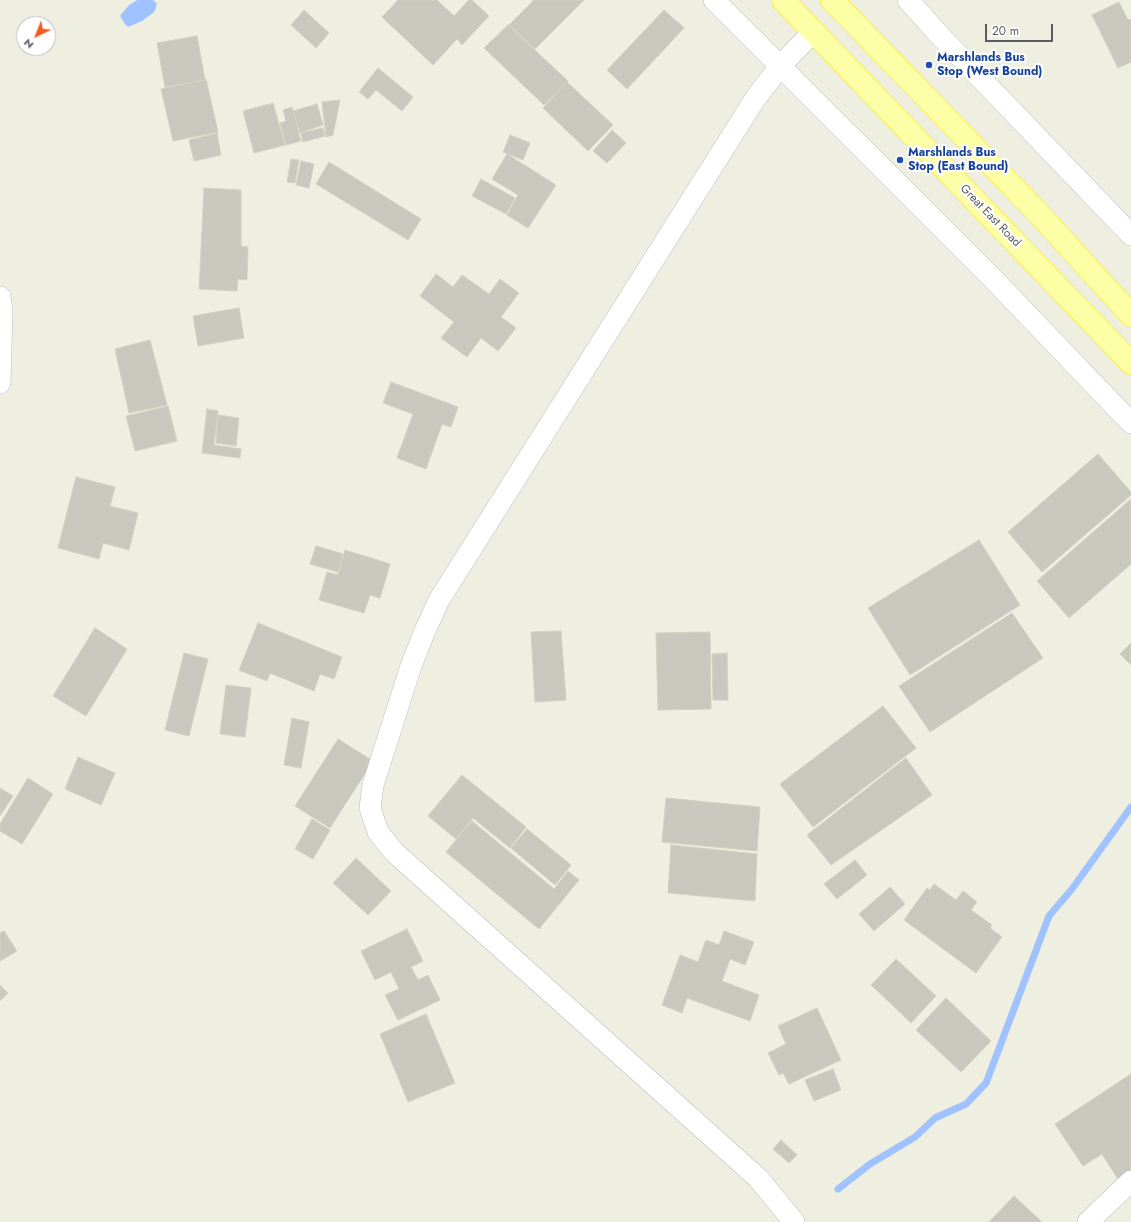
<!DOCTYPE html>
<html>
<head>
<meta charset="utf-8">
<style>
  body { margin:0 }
  #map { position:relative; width:1131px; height:1222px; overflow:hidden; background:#eeeee1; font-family:Jost,sans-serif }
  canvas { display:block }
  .north { position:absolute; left:16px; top:16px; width:40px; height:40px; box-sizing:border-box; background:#fff; border:1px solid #bdbec1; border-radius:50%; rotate:223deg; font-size:11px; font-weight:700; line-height:16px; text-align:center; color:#5a5c63 }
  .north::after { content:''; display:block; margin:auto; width:14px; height:18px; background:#f55b20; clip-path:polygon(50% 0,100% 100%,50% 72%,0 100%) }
  .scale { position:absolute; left:985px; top:24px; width:68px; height:18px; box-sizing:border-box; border:2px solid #5a5c63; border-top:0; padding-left:5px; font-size:12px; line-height:14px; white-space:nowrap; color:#5a5c63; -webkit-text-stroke:3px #fff; paint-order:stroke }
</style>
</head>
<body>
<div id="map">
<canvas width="1131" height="1222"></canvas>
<div class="north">N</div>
<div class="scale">20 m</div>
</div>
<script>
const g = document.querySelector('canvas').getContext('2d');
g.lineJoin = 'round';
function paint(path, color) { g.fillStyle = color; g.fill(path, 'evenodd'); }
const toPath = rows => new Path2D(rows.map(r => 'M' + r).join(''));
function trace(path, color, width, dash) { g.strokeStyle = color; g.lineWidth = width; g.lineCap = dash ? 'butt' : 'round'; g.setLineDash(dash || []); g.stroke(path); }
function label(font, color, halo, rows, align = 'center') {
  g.font = font + ' Jost,sans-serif'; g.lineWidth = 4; g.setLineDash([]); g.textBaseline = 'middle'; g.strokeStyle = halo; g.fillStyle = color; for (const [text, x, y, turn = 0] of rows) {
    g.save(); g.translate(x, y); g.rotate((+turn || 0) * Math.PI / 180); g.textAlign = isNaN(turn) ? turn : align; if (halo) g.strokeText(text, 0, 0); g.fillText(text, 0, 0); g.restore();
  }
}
const water = toPath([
  [137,0,153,0,157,4,154,12,142,21,128,27,125,24,120,16,129,5]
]);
const stream = toPath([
  [838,1189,870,1164,915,1137,935,1118,966,1104,986,1083,1049,916,1072,889,1131,807]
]);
const building = toPath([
  [398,0,437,0,454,16,469,0,472,0,489,16,462,45,457,39,433,65,382,17,398,0],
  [534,0,584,0,535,49,509,25,534,0],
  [1119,2,1128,20,1131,19,1131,62,1118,68,1092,15,1119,2],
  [304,10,329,33,316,48,291,25,304,10],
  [664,10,684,28,627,89,607,70,664,10],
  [508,25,568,81,544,105,484,48,508,25],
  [197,36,205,80,165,87,157,43,197,36],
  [378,68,413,97,402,111,376,90,368,99,359,92,378,68],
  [206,79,218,132,173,141,161,89,206,79],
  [567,82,613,125,588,151,543,108,567,82],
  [340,100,333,135,326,137,322,102,340,100],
  [273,103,285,145,254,153,243,111,273,103],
  [317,104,323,125,300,133,293,111,317,104],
  [292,107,301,141,286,145,280,123,286,121,283,110,292,107],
  [323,128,325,136,303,142,301,133,323,128],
  [612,130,626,143,607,163,593,151,612,130],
  [217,133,221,155,194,161,189,140,217,133],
  [510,135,530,143,523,160,503,152,510,135],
  [507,154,556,185,528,228,507,215,518,195,492,179,507,154],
  [291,159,299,160,295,183,287,182,291,159],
  [301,161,314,164,309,188,296,185,301,161],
  [329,162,421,219,408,240,316,184,329,162],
  [481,179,515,198,506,214,472,196,481,179],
  [204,188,241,190,241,246,248,247,247,280,238,279,237,291,199,289,204,188],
  [436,274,453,287,462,275,489,294,500,279,519,293,501,317,516,328,498,351,481,338,467,357,441,338,454,322,420,296,436,274],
  [239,308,244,338,198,346,193,316,239,308],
  [150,340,167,405,129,413,115,349,150,340],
  [391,382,458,407,451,427,442,424,426,469,397,458,413,414,383,403,391,382],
  [168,406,177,441,135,451,126,416,168,406],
  [207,409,218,411,214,445,241,449,240,458,202,453,207,409],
  [218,415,239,418,236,446,216,443,218,415],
  [1098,454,1131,492,1131,495,1042,572,1008,532,1098,454],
  [76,477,115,487,110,506,138,513,129,550,103,543,99,559,58,548,76,477],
  [1131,499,1131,564,1069,618,1037,581,1131,499],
  [979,540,1020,605,910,675,868,608,979,540],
  [316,546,343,554,338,572,310,564,316,546],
  [345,550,390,564,380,598,370,595,364,613,319,600,327,572,338,575,345,550],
  [1012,613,1043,658,930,732,899,686,1012,613],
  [258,623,342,657,334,679,320,674,314,691,270,673,267,681,239,670,258,623],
  [95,628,127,649,86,716,53,696,95,628],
  [561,631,566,700,535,702,531,632,561,631],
  [710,632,711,709,658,710,656,633,710,632],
  [1131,643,1131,665,1120,654,1131,643],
  [184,653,208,659,189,736,165,730,184,653],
  [727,653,728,700,713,700,712,654,727,653],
  [226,685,251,688,245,737,220,734,226,685],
  [883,706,916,748,813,827,780,784,883,706],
  [292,718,309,722,301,768,284,765,292,718],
  [338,739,373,761,330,828,295,806,338,739],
  [78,757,115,773,101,805,65,789,78,757],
  [906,758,932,795,831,865,807,835,906,758],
  [462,775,526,827,510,848,473,818,456,839,428,816,462,775],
  [28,778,53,794,22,844,0,831,0,824,28,778],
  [0,788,13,796,0,816,0,788],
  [666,798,760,807,757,851,662,842,666,798],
  [312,819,330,830,313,859,295,849,312,819],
  [472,821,554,889,568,871,579,880,539,929,446,852,472,821],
  [527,829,571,865,555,885,511,848,527,829],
  [671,845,757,854,755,901,668,893,671,845],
  [356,858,391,891,368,915,333,883,356,858],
  [855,860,867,875,837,899,824,884,855,860],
  [934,884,956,900,963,891,977,902,971,910,992,925,990,928,1002,937,976,973,904,920,927,888,930,890,934,884],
  [890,887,905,904,874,931,859,914,890,887],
  [407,929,423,961,411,967,418,980,428,975,440,1000,398,1020,385,995,399,989,391,972,375,980,361,951,407,929],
  [4,931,17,951,0,961,0,933,4,931],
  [724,931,754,942,745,965,730,959,722,981,759,995,750,1021,687,998,682,1013,662,1005,680,955,698,962,706,940,719,945,724,931],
  [896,959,936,996,911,1023,871,985,896,959],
  [0,985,8,993,0,1001,0,985],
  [946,998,991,1041,961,1072,916,1030,946,998],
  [817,1008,841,1060,789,1084,783,1073,779,1075,768,1053,786,1044,778,1026,817,1008],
  [426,1014,455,1083,408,1102,380,1034,426,1014],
  [833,1069,841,1090,814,1101,805,1080,833,1069],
  [1131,1074,1131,1170,1118,1179,1102,1154,1083,1166,1055,1124,1131,1074],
  [781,1140,797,1155,789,1163,773,1149,781,1140],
  [1014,1196,1042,1222,989,1222,1014,1196]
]);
const minor = toPath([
  [714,0,997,283,1131,423],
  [908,0,942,38,1131,235],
  [0,297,2,311,0,383],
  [794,1222,758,1178,394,852,378,832,370,808,373,785,411,666,424,633,439,600,755,99,781,65,814,31],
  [1088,1222,1131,1181]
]);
const primary = toPath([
  [783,0,1131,363],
  [832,0,1040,215,1131,315]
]);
const markers = [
  [929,65,4,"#1a4fb4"],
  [900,160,4,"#1a4fb4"]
];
const transitNames = [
  ["Marshlands Bus",937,58],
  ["Stop (West Bound)",937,72],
  ["Marshlands Bus",908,153],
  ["Stop (East Bound)",908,167]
];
const streetNames = [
  ["Great East Road",990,216,46]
];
paint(water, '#a0c3ff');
trace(stream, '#a0c3ff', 7);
paint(building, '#c9c8be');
trace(building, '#d3d1bf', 1);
trace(minor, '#bcbdc4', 22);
trace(primary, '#fbed4d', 24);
trace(minor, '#fff', 21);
trace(primary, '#fcffa5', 22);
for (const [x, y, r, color] of markers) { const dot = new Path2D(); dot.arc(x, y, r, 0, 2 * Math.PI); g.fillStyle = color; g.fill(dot); trace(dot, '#fff', 1.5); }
label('bold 12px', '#164399', '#fff', transitNames, 'left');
label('12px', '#5a5c63', '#fff', streetNames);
</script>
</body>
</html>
